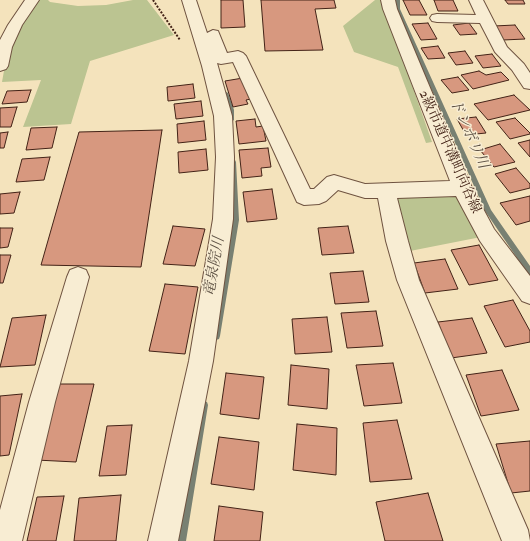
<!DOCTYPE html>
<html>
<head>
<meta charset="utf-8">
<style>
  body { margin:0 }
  canvas { display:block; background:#f4e3bc }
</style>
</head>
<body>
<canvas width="530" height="541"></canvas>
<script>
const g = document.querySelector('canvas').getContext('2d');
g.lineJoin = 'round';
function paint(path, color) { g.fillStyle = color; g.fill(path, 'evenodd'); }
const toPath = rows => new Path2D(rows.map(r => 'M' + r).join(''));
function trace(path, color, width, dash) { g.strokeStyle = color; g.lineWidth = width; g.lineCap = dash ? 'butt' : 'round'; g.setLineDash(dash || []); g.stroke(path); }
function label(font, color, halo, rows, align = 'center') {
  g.font = font + ' "IM FELL Double Pica","Noto Serif JP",serif'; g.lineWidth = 3; g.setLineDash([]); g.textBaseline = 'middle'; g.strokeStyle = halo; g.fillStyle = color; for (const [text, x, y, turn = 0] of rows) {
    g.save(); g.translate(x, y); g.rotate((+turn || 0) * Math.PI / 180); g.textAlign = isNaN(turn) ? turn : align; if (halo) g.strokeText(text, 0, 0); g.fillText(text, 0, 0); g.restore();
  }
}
const green = toPath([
  [35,0,48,0,50,2,78,6,106,5,133,0,147,0,174,35,90,61,71,124,23,127,41,80,2,82,7,54,16,30],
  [375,0,382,0,432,142,426,143,398,67,354,52,343,26],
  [451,193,460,197,481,237,410,251,395,202,399,196]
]);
const stream = toPath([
  [396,0,400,0,400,9,491,210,530,266,530,275,528,274,485,211,396,9,396,0],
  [225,91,228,93,234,110,234,120,231,122,228,120,228,110,222,93,225,91],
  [231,160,235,160,236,162,239,220,220,336,219,339,216,340,213,339,212,336,233,220,230,162,231,160],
  [204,401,207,402,208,405,186,541,176,541,200,405,201,402,204,401]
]);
const building = toPath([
  [221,0,243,0,245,27,221,28,221,0],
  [261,0,334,0,336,8,315,9,323,50,265,51,261,0],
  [403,0,419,0,427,15,410,15,403,0],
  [434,0,453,0,458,11,438,11,434,0],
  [505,0,523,0,525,4,508,4,505,0],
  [428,23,437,39,421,40,412,24,428,23],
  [469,23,477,34,460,35,453,25,469,23],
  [515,25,525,39,503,40,494,26,515,25],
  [438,46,445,58,428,59,421,48,438,46],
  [465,51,473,63,456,65,448,53,465,51],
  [492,54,501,66,483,68,475,56,492,54],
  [479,71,486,75,501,72,509,80,473,89,461,75,479,71],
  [458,77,469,90,452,93,441,80,458,77],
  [243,78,251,99,246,100,248,104,233,107,225,81,243,78],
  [193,84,195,98,168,101,167,87,193,84],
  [31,90,27,102,2,104,7,91,31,90],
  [514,95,530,110,488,120,474,104,514,95],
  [201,101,203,116,176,119,174,104,201,101],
  [17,107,11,127,0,127,0,108,17,107],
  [476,117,486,133,466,135,457,119,476,117],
  [515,118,530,133,530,134,510,139,496,122,515,118],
  [255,119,256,127,263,126,266,141,239,144,236,121,255,119],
  [204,121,206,140,178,143,177,124,204,121],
  [57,127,52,148,26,150,31,128,57,127],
  [162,130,141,267,41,265,79,132,162,130],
  [8,132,4,148,0,148,0,133,8,132],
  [530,140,530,157,518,143,530,140],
  [500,144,515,162,494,167,480,150,500,144],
  [268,148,271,167,261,168,262,176,242,178,239,150,268,148],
  [206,149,208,170,179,173,178,152,206,149],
  [50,157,44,180,16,182,22,159,50,157],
  [516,168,530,184,530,188,510,193,495,174,516,168],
  [272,189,277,219,247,222,243,192,272,189],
  [20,192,14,213,0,214,0,194,20,192],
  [530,196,530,221,516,225,500,203,530,196],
  [173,226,205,229,195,266,163,264,173,226],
  [348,226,354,253,322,255,318,228,348,226],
  [0,228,13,228,8,247,0,248,0,228],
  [479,245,498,280,469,285,451,250,479,245],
  [0,255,11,255,3,283,0,283,0,255],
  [445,259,458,289,425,293,414,263,445,259],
  [363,271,369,302,335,304,330,273,363,271],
  [165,284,198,287,185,354,149,351,165,284],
  [513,300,530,331,530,342,505,347,484,306,513,300],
  [376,311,383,346,347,348,341,313,376,311],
  [46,315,35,365,0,367,12,318,46,315],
  [327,317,332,352,295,354,292,319,327,317],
  [472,318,487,353,451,358,438,322,472,318],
  [393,363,402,403,364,406,356,365,393,363],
  [291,365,329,369,327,409,288,405,291,365],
  [502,370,519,410,481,416,466,375,502,370],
  [226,373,264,377,259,419,220,414,226,373],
  [57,384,94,384,76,462,36,460,57,384],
  [22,394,9,455,0,456,0,396,22,394],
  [397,420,412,479,370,482,363,423,397,420],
  [297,424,337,428,336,475,293,470,297,424],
  [132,425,126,475,99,476,107,426,132,425],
  [219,437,259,442,254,490,211,484,219,437],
  [530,441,530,491,511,493,496,444,530,441],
  [428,493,443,541,385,541,376,502,428,493],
  [121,495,116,541,74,541,79,498,121,495],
  [64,496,56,541,27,541,37,497,64,496],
  [219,506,263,512,260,541,214,541,219,506]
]);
const path = toPath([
  [153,0,180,40]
]);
const minor = toPath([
  [25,0,39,0,22,25,12,47,8,66,6,69,0,71,0,40,8,25,25,0],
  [182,0,196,0,207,33,213,30,218,31,227,53,238,51,243,53,246,56,310,189,314,189,327,177,334,175,365,184,450,181,383,9,381,0,395,0,397,9,472,188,494,229,530,276,530,304,522,301,480,241,456,196,397,198,408,241,419,280,528,530,530,541,502,541,397,280,386,241,378,198,365,198,338,190,326,201,319,204,304,205,297,202,233,62,221,64,217,63,232,116,234,157,233,219,213,361,178,541,148,541,189,361,213,219,216,157,214,116,202,66,182,0],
  [469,0,483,0,507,47,524,64,530,73,530,89,524,88,512,70,495,52,480,23,437,22,432,21,430,18,432,15,437,14,476,15,469,0],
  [78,267,86,270,89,277,55,402,22,541,0,541,0,510,29,402,67,277,70,270,78,267]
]);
const streetNames = [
  ["2級市道中溝町向谷線",449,152,66]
];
const waterNames = [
  ["ドンボリ川",468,134,66],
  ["竜泉院川",215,267,-80]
];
paint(green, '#bbc491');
paint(stream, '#788072');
paint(building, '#d7987f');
trace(building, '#432317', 1);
trace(minor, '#6f5340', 2);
trace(path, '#432317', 2, [2, 1.5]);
paint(minor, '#f8edd3');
label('14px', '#432317', '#f8edd3', streetNames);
label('italic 15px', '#5e5245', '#f8edd3', waterNames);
</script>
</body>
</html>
